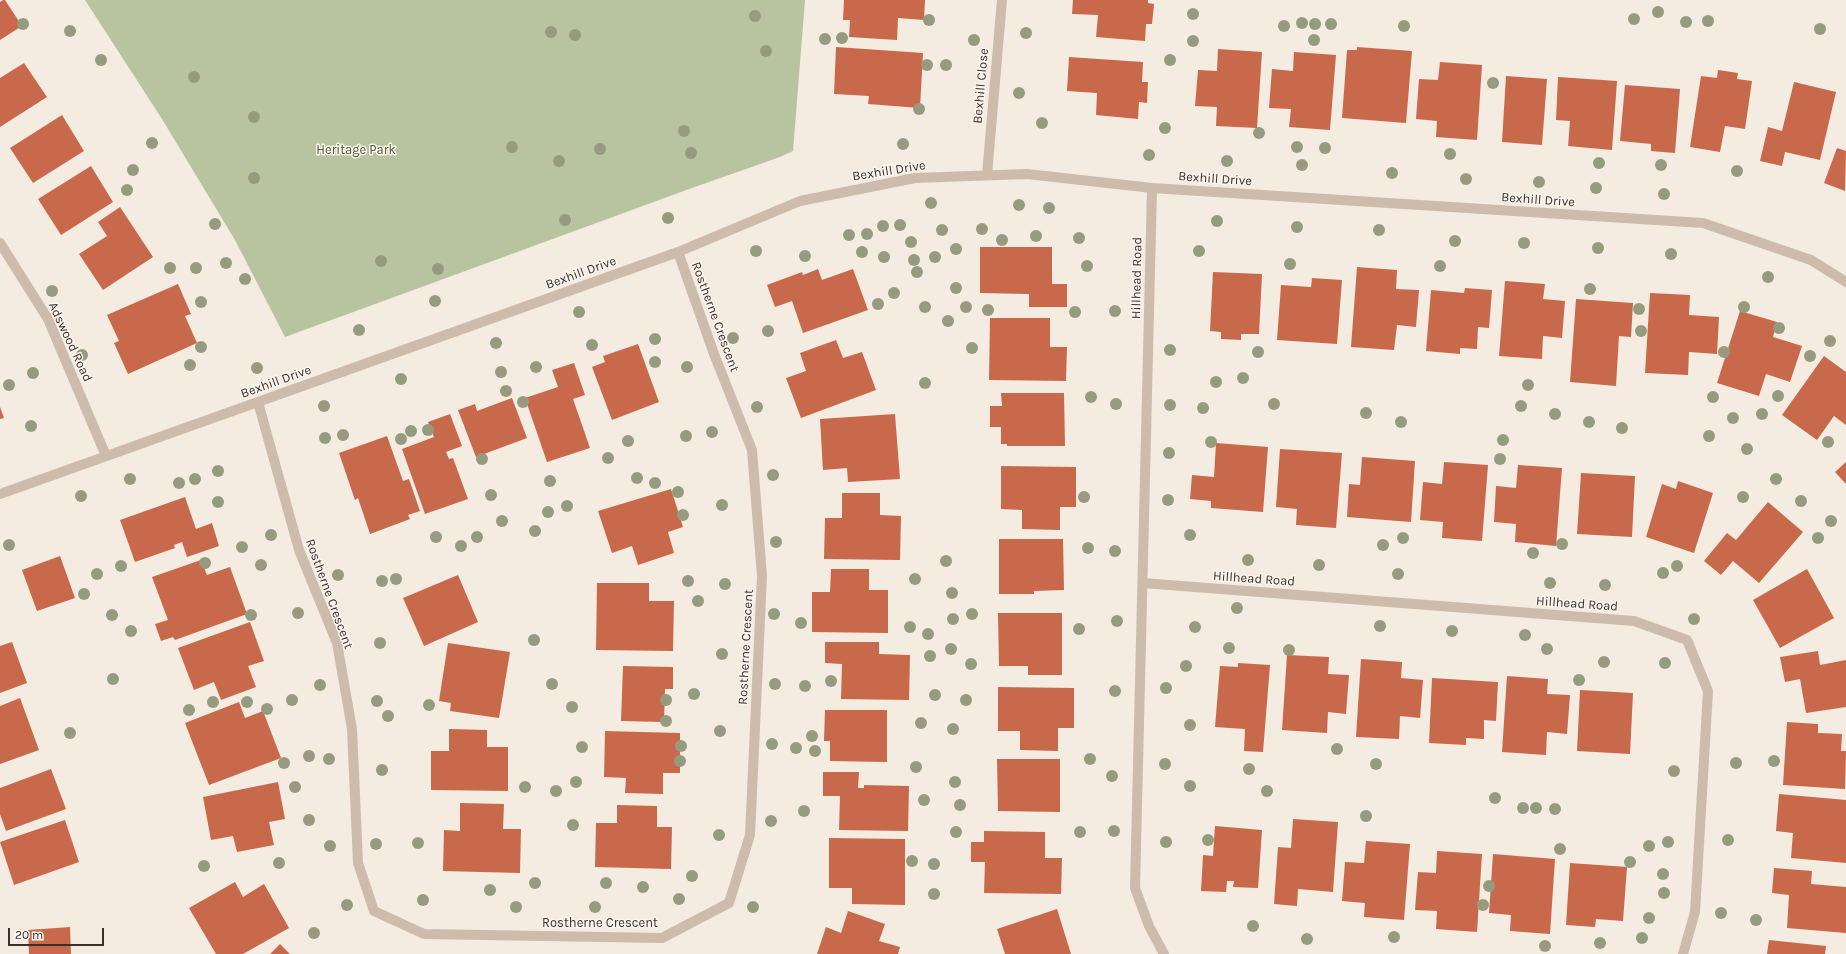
<!DOCTYPE html>
<html>
<head>
<meta charset="utf-8">
<style>
  body { margin:0 }
  #map { position:relative; width:1846px; height:954px; overflow:hidden; background:#f4ebe1; font-family:Karla,sans-serif }
  canvas { display:block }
  .scale { position:absolute; left:8px; top:928px; width:96px; height:18px; box-sizing:border-box; border:2px solid #3b302b; border-top:0; padding-left:5px; font-size:12px; line-height:14px; white-space:nowrap; color:#3b302b; -webkit-text-stroke:3px #fbf5ee; paint-order:stroke }
</style>
</head>
<body>
<div id="map">
<canvas width="1846" height="954"></canvas>
<div class="scale">20 m</div>
</div>
<script>
const g = document.querySelector('canvas').getContext('2d');
g.lineJoin = 'round';
function paint(path, color) { g.fillStyle = color; g.fill(path, 'evenodd'); }
const toPath = rows => new Path2D(rows.map(r => 'M' + r).join(''));
function trace(path, color, width, dash) { g.strokeStyle = color; g.lineWidth = width; g.lineCap = dash ? 'butt' : 'round'; g.setLineDash(dash || []); g.stroke(path); }
function label(font, color, halo, rows, align = 'center') {
  g.font = font + ' Karla,sans-serif'; g.lineWidth = 3; g.setLineDash([]); g.textBaseline = 'middle'; g.strokeStyle = halo; g.fillStyle = color; for (const [text, x, y, turn = 0] of rows) {
    g.save(); g.translate(x, y); g.rotate((+turn || 0) * Math.PI / 180); g.textAlign = isNaN(turn) ? turn : align; if (halo) g.strokeText(text, 0, 0); g.fillText(text, 0, 0); g.restore();
  }
}
const green = toPath([
  [85,0,805,0,793,151,780,157,692,188,285,337,235,240,162,119]
]);
const building = toPath([
  [3,0,5,0,22,26,0,40,0,2],
  [844,0,925,0,924,20,898,18,897,40,849,37,850,20,843,20],
  [1073,0,1148,0,1148,3,1154,4,1152,24,1146,24,1145,41,1096,37,1098,15,1072,14],
  [836,47,923,53,920,108,868,104,869,96,834,94],
  [1357,47,1412,51,1406,123,1342,118,1347,50,1357,50],
  [1218,49,1262,52,1257,128,1216,126,1217,107,1195,106,1198,70,1217,71],
  [1294,52,1336,55,1330,130,1289,127,1291,109,1269,108,1272,69,1293,71],
  [1069,57,1143,62,1142,82,1148,82,1147,103,1139,102,1138,119,1096,115,1097,93,1067,91],
  [1440,62,1482,65,1477,140,1436,137,1437,121,1416,119,1419,79,1438,80],
  [24,63,47,97,0,127,0,78],
  [1718,70,1738,73,1737,79,1752,81,1745,129,1725,126,1720,152,1690,147,1701,76,1717,78],
  [1506,76,1547,79,1542,145,1502,142],
  [1558,77,1617,81,1612,150,1568,146,1570,121,1556,120],
  [1794,82,1836,92,1820,160,1785,152,1782,166,1760,161,1768,127,1782,131],
  [1625,85,1680,89,1675,153,1651,151,1651,144,1620,141],
  [62,115,84,151,33,183,10,148],
  [1837,148,1846,151,1845,191,1824,183],
  [91,166,113,202,61,235,38,199],
  [120,207,153,257,103,290,79,254,107,236,98,222],
  [980,247,1052,247,1052,284,1067,284,1067,307,1029,307,1029,294,980,293],
  [1357,267,1397,270,1396,289,1419,290,1416,327,1397,325,1394,350,1351,347],
  [818,269,822,280,853,269,868,310,803,333,792,301,775,307,767,285,802,272,803,275],
  [1213,272,1262,274,1259,334,1241,334,1241,340,1221,339,1221,332,1210,331],
  [1312,278,1342,280,1337,344,1277,340,1281,285,1311,287],
  [1505,281,1545,284,1543,299,1565,301,1562,338,1543,336,1542,359,1499,356],
  [178,284,191,314,185,316,197,343,128,374,114,343,119,341,107,315],
  [1465,288,1492,290,1489,328,1478,327,1477,349,1460,348,1460,354,1426,351,1431,290,1464,293],
  [1650,293,1690,295,1689,315,1719,317,1717,354,1689,352,1688,375,1645,373],
  [1576,299,1633,303,1631,337,1619,336,1616,386,1570,382],
  [1740,311,1777,322,1773,337,1802,346,1790,382,1766,374,1759,396,1717,383],
  [990,318,1050,318,1050,347,1067,347,1066,381,989,380],
  [836,340,843,358,862,352,876,390,801,418,786,378,806,371,800,353],
  [638,344,659,402,612,420,592,367,605,362,603,356],
  [1824,356,1846,372,1846,425,1834,416,1817,440,1782,415],
  [574,363,585,395,573,399,590,448,547,462,525,398,558,387,552,370],
  [1001,393,1064,393,1065,446,1007,446,1007,444,1001,444,1001,427,990,427,990,406,1002,406],
  [512,398,527,438,476,457,458,410,475,404,477,411],
  [0,407,4,418,0,419],
  [450,414,462,446,446,452,449,459,453,458,468,499,425,514,402,449,434,437,428,422],
  [895,414,900,479,848,482,847,468,823,470,820,419],
  [387,436,403,481,409,479,420,511,408,515,410,519,370,534,358,498,355,500,339,453],
  [1216,443,1268,447,1263,512,1211,508,1211,501,1190,499,1192,475,1214,477],
  [1280,449,1342,453,1336,528,1296,525,1297,509,1276,507],
  [1362,457,1415,461,1411,522,1347,517,1349,484,1360,485],
  [1444,462,1488,465,1482,541,1442,538,1443,522,1420,520,1423,482,1442,484],
  [1846,462,1846,484,1835,472],
  [1518,465,1562,468,1556,546,1515,542,1516,524,1494,522,1496,486,1516,488],
  [1001,466,1076,467,1076,507,1060,507,1060,530,1022,529,1022,510,1001,509],
  [1581,473,1635,476,1632,537,1577,534],
  [1678,481,1713,493,1694,553,1646,537,1662,484,1676,489],
  [671,489,683,527,668,532,674,553,638,565,632,546,612,553,598,511],
  [842,493,880,493,880,515,901,516,900,560,824,559,825,518,842,518],
  [185,497,196,529,212,523,219,546,187,557,182,542,174,545,175,548,135,562,120,520],
  [1768,502,1803,532,1759,583,1733,561,1721,575,1704,561,1727,533,1736,540],
  [999,539,1063,539,1064,590,1034,591,1034,594,999,594],
  [60,556,75,598,37,611,22,570],
  [201,560,207,575,230,567,247,614,175,640,173,637,161,641,155,624,168,620,152,577],
  [831,569,869,569,869,590,888,590,888,633,812,632,812,592,830,592],
  [1807,569,1834,618,1780,648,1753,600],
  [458,575,478,622,424,646,403,598],
  [597,583,649,583,649,601,674,601,673,651,596,650],
  [998,613,1062,613,1062,675,1028,675,1028,666,999,666],
  [250,622,264,661,248,666,256,687,221,700,214,682,194,690,178,648],
  [12,642,27,683,0,693,0,646],
  [825,642,879,642,879,654,910,655,909,700,841,699,842,664,825,663],
  [448,643,510,652,499,718,450,711,451,703,439,701],
  [1818,651,1820,665,1846,660,1846,707,1806,713,1800,679,1785,682,1780,657],
  [1287,655,1329,657,1328,674,1349,675,1346,714,1328,712,1327,733,1282,730],
  [1361,659,1402,662,1401,678,1423,680,1420,718,1400,716,1399,739,1356,737],
  [1238,663,1270,665,1263,752,1244,751,1245,729,1215,727,1220,666,1238,667],
  [623,666,673,667,673,689,665,689,664,722,621,721],
  [1507,676,1548,679,1547,694,1570,695,1567,734,1547,732,1546,755,1502,752],
  [1432,678,1498,682,1496,721,1484,720,1484,739,1466,738,1466,745,1429,743],
  [998,687,1074,688,1074,728,1058,728,1058,751,1020,750,1020,731,998,731],
  [1580,690,1633,693,1630,754,1577,751],
  [20,698,39,750,0,764,0,706],
  [239,702,245,718,263,711,281,758,209,785,185,723],
  [825,710,887,710,887,762,830,761,830,741,824,741],
  [1787,722,1818,724,1818,733,1842,734,1841,751,1846,751,1845,789,1783,785],
  [449,729,487,730,487,747,508,747,508,791,431,790,431,751,449,751],
  [605,731,680,733,680,773,663,773,663,794,625,793,626,778,604,777],
  [997,759,1060,759,1060,812,998,811],
  [51,769,66,809,6,831,0,814,0,788],
  [823,772,859,772,858,788,864,788,864,785,909,786,908,831,839,830,840,796,823,796],
  [278,782,285,819,269,822,274,845,237,852,233,836,211,840,203,797],
  [1779,794,1846,800,1846,863,1791,858,1793,833,1776,831],
  [460,803,504,804,503,829,521,829,520,873,443,871,444,830,460,831],
  [617,805,657,806,657,827,672,827,671,869,595,867,596,823,617,823],
  [1293,819,1338,822,1333,892,1298,889,1297,906,1274,904,1278,847,1291,848],
  [65,820,79,862,14,885,0,842],
  [1215,826,1262,830,1258,888,1233,887,1234,881,1227,881,1226,892,1201,891,1203,855,1213,856],
  [984,831,1045,832,1045,858,1062,858,1061,894,984,893,985,862,971,862,971,842,984,842],
  [829,838,905,839,905,905,852,904,852,888,829,888],
  [1366,841,1410,844,1404,920,1364,917,1365,903,1342,901,1345,862,1364,863],
  [1437,851,1482,854,1477,932,1436,929,1437,911,1415,910,1418,872,1436,873],
  [1493,854,1555,859,1550,934,1510,931,1511,915,1489,913],
  [1570,863,1627,867,1623,921,1596,919,1595,927,1566,925],
  [1774,868,1812,871,1811,884,1846,887,1846,933,1787,928,1789,895,1772,893],
  [235,882,243,897,264,884,289,928,243,954,216,954,189,908],
  [1057,909,1071,954,1005,954,997,929],
  [848,911,885,924,879,941,900,947,898,954,817,954,826,927,841,933],
  [70,927,71,954,29,954,28,930],
  [1769,940,1826,946,1825,954,1767,954],
  [280,944,290,954,270,954]
]);
const minor = toPath([
  [987,175,1002,0],
  [1152,188,1135,888,1149,926,1164,954],
  [0,243,48,319,106,456],
  [258,402,299,550,337,643,352,729,358,863,374,911,424,934,662,938,729,903,750,835,762,576,752,450,714,354,678,252],
  [0,494,678,252,800,201,915,178,1027,174,1152,188,1703,223,1811,260,1846,282],
  [1143,583,1634,621,1687,640,1708,691,1695,912,1683,954]
]);
const trees = [
  [1658,12],
  [1193,14],
  [755,16],
  [1634,19],
  [929,20],
  [1708,21],
  [1686,22],
  [1302,23],
  [23,24],
  [1315,24],
  [1331,24],
  [1284,26],
  [1404,26],
  [1820,29],
  [70,31],
  [551,32],
  [1026,33],
  [575,35],
  [842,38],
  [825,39],
  [974,40],
  [1314,40],
  [1193,41],
  [766,51],
  [101,60],
  [1170,60],
  [927,65],
  [946,65],
  [194,77],
  [1493,83],
  [1019,93],
  [919,109],
  [254,117],
  [1042,123],
  [1165,128],
  [684,131],
  [1259,133],
  [152,143],
  [903,144],
  [512,147],
  [1297,147],
  [1325,148],
  [600,149],
  [691,153],
  [1450,154],
  [1149,155],
  [559,161],
  [1227,161],
  [1599,163],
  [1302,165],
  [1661,165],
  [133,170],
  [1737,171],
  [1392,173],
  [254,178],
  [1466,179],
  [1539,182],
  [1596,188],
  [127,190],
  [1664,194],
  [931,203],
  [1019,205],
  [1049,208],
  [668,218],
  [565,220],
  [1217,221],
  [215,224],
  [900,225],
  [883,226],
  [1297,227],
  [982,229],
  [942,230],
  [1379,230],
  [867,234],
  [849,235],
  [1036,236],
  [1079,238],
  [1002,240],
  [1455,241],
  [911,242],
  [1524,243],
  [1598,248],
  [956,249],
  [756,251],
  [1199,251],
  [862,252],
  [1671,254],
  [805,256],
  [884,257],
  [935,257],
  [914,260],
  [381,261],
  [226,263],
  [1290,264],
  [1087,266],
  [1440,266],
  [170,268],
  [196,268],
  [438,269],
  [917,272],
  [1768,277],
  [245,279],
  [956,288],
  [1590,289],
  [52,291],
  [894,293],
  [435,301],
  [201,302],
  [878,304],
  [925,307],
  [966,307],
  [1744,307],
  [1639,309],
  [988,310],
  [1115,311],
  [579,312],
  [1075,312],
  [948,321],
  [1779,328],
  [359,330],
  [768,331],
  [1641,331],
  [733,338],
  [655,339],
  [1830,341],
  [496,343],
  [592,345],
  [201,347],
  [972,348],
  [1170,350],
  [1258,352],
  [1724,352],
  [82,355],
  [1810,356],
  [655,362],
  [190,365],
  [536,367],
  [687,367],
  [257,368],
  [501,372],
  [33,373],
  [1243,378],
  [401,379],
  [1216,382],
  [925,383],
  [9,385],
  [1528,385],
  [506,391],
  [1778,396],
  [1091,397],
  [1713,397],
  [523,402],
  [1116,404],
  [1274,404],
  [1170,405],
  [324,406],
  [1521,406],
  [757,407],
  [1203,408],
  [1366,413],
  [1555,414],
  [1762,414],
  [1733,418],
  [1401,422],
  [1589,422],
  [31,426],
  [1622,428],
  [428,430],
  [411,431],
  [712,432],
  [343,435],
  [686,436],
  [1709,436],
  [325,438],
  [401,439],
  [1503,440],
  [628,441],
  [1211,442],
  [1828,442],
  [1747,449],
  [1169,453],
  [608,458],
  [482,459],
  [1500,459],
  [218,471],
  [773,475],
  [637,478],
  [130,479],
  [195,479],
  [1776,479],
  [550,481],
  [179,483],
  [655,483],
  [678,492],
  [491,495],
  [81,496],
  [1084,497],
  [1743,497],
  [1168,500],
  [1801,501],
  [218,502],
  [722,505],
  [567,506],
  [548,512],
  [683,515],
  [502,521],
  [1831,521],
  [535,531],
  [271,535],
  [1190,535],
  [436,537],
  [477,537],
  [1403,538],
  [1818,538],
  [776,542],
  [1562,544],
  [9,545],
  [1383,545],
  [461,546],
  [242,547],
  [1088,548],
  [1115,551],
  [1533,553],
  [1248,560],
  [946,561],
  [205,563],
  [261,565],
  [1319,565],
  [121,566],
  [1677,566],
  [1663,573],
  [97,574],
  [1398,574],
  [338,575],
  [396,579],
  [915,579],
  [382,581],
  [688,581],
  [1550,583],
  [725,584],
  [1605,585],
  [952,593],
  [84,594],
  [698,601],
  [1237,608],
  [298,613],
  [774,614],
  [972,614],
  [112,615],
  [251,615],
  [953,619],
  [1694,619],
  [1117,621],
  [801,623],
  [1380,626],
  [910,627],
  [1195,627],
  [1079,629],
  [131,631],
  [1452,631],
  [928,634],
  [1525,635],
  [534,640],
  [380,643],
  [1229,648],
  [951,649],
  [1547,649],
  [1289,650],
  [722,654],
  [930,656],
  [1604,662],
  [1665,663],
  [971,664],
  [1186,666],
  [113,679],
  [1579,680],
  [831,681],
  [552,684],
  [775,684],
  [320,685],
  [805,686],
  [1166,688],
  [1115,691],
  [694,694],
  [935,695],
  [292,700],
  [666,700],
  [966,700],
  [377,701],
  [213,702],
  [247,702],
  [429,705],
  [572,707],
  [267,709],
  [189,710],
  [388,716],
  [666,721],
  [921,723],
  [1190,725],
  [953,729],
  [720,731],
  [70,733],
  [812,736],
  [772,744],
  [681,746],
  [582,747],
  [796,748],
  [1337,749],
  [815,751],
  [309,756],
  [329,759],
  [1090,759],
  [680,761],
  [1774,761],
  [284,763],
  [1736,763],
  [1165,764],
  [1376,764],
  [916,767],
  [1249,769],
  [382,770],
  [1674,771],
  [1112,776],
  [576,782],
  [955,782],
  [1190,786],
  [295,787],
  [525,787],
  [556,791],
  [1267,791],
  [1495,798],
  [924,800],
  [960,805],
  [1523,808],
  [1536,808],
  [1555,809],
  [804,811],
  [1366,816],
  [309,820],
  [771,821],
  [573,825],
  [1114,831],
  [956,832],
  [1080,832],
  [719,835],
  [1208,840],
  [1728,840],
  [1166,842],
  [1668,842],
  [418,843],
  [376,844],
  [330,846],
  [1649,846],
  [1560,849],
  [912,861],
  [1630,862],
  [279,863],
  [934,864],
  [204,866],
  [1663,874],
  [692,876],
  [535,883],
  [606,883],
  [1489,886],
  [643,887],
  [490,890],
  [1664,893],
  [934,894],
  [679,899],
  [423,900],
  [347,905],
  [1483,905],
  [516,907],
  [595,907],
  [753,907],
  [1721,913],
  [1649,918],
  [1756,920],
  [1253,926],
  [314,933],
  [1394,937],
  [1642,938],
  [1307,939],
  [1600,943],
  [1545,946]
];
const streetNames = [
  ["Bexhill Close",981,86,-85],
  ["Bexhill Drive",889,171,-9],
  ["Bexhill Drive",1215,179,4],
  ["Bexhill Drive",1538,200,4],
  ["Bexhill Drive",581,273,-20],
  ["Hillhead Road",1137,278,-89],
  ["Rostherne Crescent",715,317,70],
  ["Adswood Road",70,342,65],
  ["Bexhill Drive",276,382,-20],
  ["Hillhead Road",1254,579,4],
  ["Rostherne Crescent",329,594,70],
  ["Hillhead Road",1577,604,4],
  ["Rostherne Crescent",746,647,-87],
  ["Rostherne Crescent",600,923]
];
const parkNames = [
  ["Heritage Park",356,150]
];
paint(green, '#b8c4a0');
paint(building, '#c8694b');
trace(minor, '#cdbbac', 10);
g.fillStyle = '#969b7f';
for (const [x, y] of trees) { g.beginPath(); g.arc(x, y, 6, 0, 2 * Math.PI); g.fill(); }
label('13px', '#3b302b', '#fbf5ee', streetNames);
label('13px', '#4a5a2e', '#fbf5ee', parkNames);
</script>
</body>
</html>
